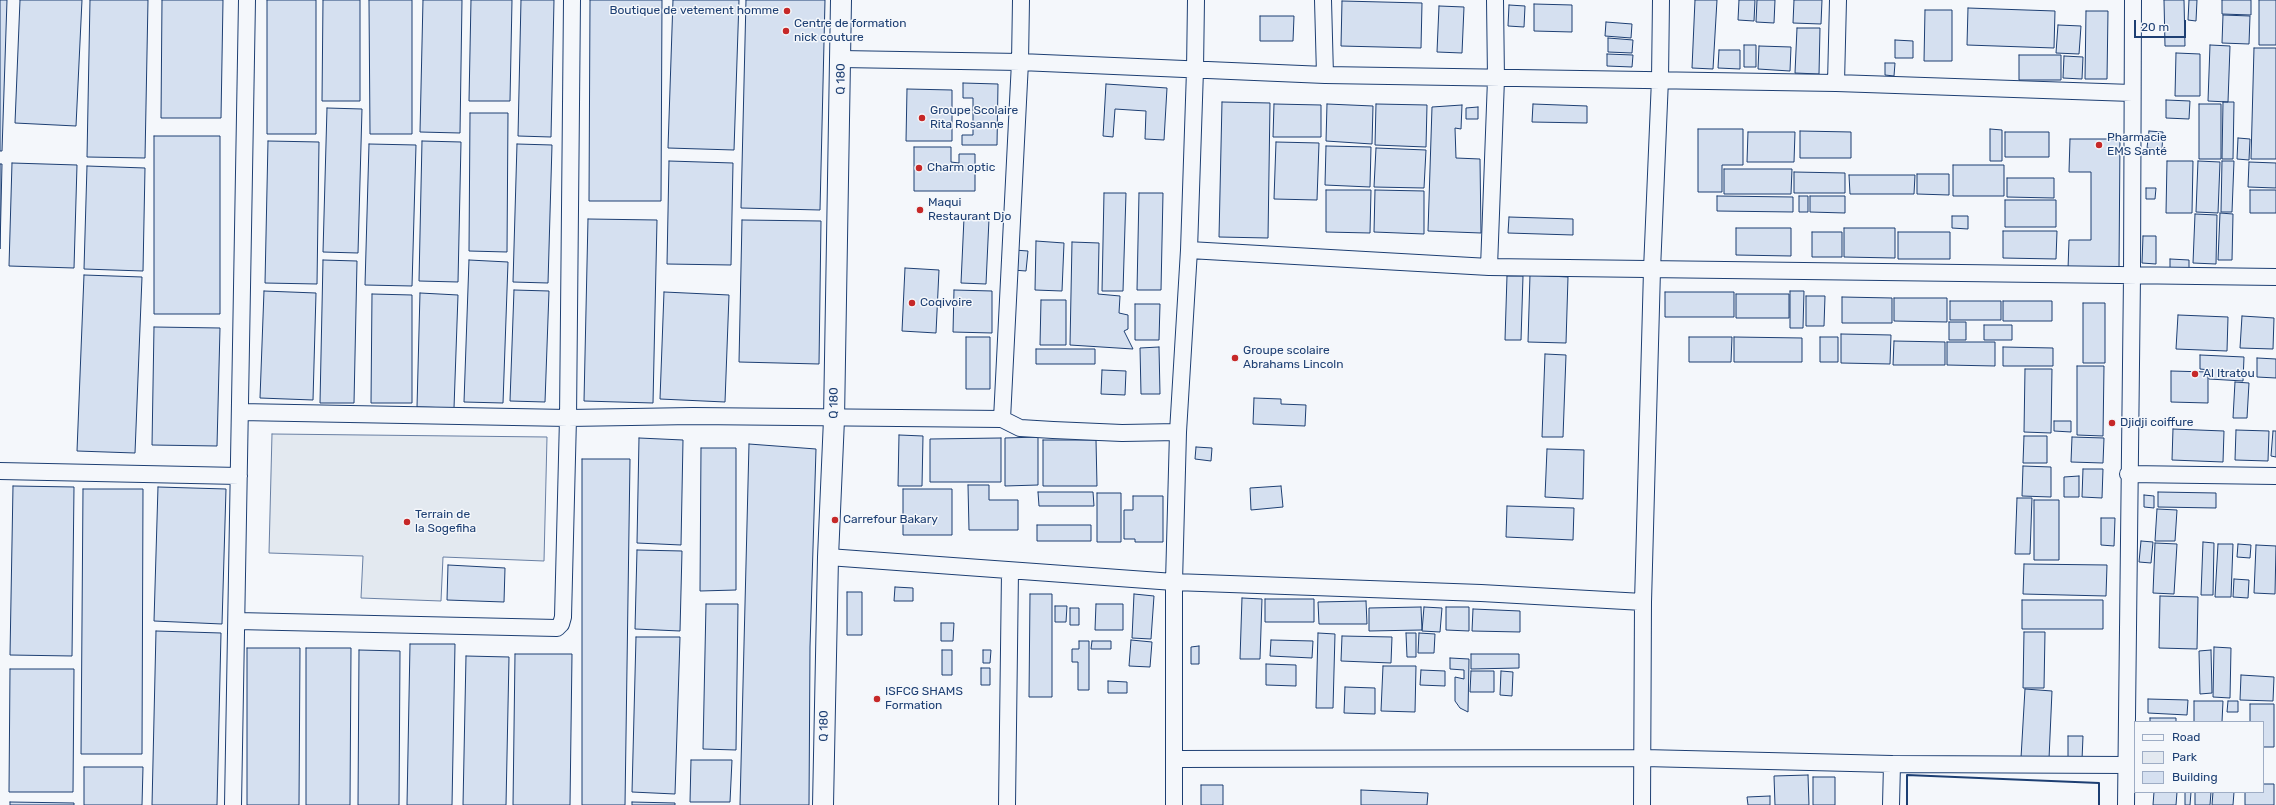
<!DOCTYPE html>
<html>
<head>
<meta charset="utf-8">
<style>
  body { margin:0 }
  #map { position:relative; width:2276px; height:805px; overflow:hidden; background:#f4f7fb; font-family:Rubik,sans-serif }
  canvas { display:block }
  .legend { position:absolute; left:2134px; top:721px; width:130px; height:72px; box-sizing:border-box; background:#f4f7fb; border:1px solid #9eadc5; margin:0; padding:5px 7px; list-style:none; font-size:12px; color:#1d3f73 }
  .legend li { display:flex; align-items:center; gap:8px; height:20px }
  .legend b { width:20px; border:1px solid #9eadc5 }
  .scale { position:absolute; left:2134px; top:20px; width:52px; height:18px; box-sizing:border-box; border:2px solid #1d3f73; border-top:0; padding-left:5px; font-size:12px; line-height:14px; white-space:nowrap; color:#1d3f73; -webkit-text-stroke:3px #f4f7fb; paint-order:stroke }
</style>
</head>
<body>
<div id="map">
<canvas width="2276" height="805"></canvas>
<ul class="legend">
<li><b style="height:5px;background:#f4f7fb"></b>Road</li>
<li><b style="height:11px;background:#e3e9f0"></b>Park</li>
<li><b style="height:11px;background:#d5e0f0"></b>Building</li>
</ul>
<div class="scale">20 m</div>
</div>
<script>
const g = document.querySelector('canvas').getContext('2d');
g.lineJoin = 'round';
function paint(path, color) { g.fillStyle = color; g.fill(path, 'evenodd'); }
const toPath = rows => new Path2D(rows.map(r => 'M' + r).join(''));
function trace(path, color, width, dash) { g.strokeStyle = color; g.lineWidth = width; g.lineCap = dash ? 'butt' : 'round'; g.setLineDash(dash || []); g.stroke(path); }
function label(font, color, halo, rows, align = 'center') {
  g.font = font + ' Rubik,sans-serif'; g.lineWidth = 3; g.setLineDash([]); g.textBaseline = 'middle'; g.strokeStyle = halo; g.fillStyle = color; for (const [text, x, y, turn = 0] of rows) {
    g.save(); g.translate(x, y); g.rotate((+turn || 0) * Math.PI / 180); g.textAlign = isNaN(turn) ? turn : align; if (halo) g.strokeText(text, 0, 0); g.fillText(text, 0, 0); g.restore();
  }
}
const green = toPath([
  [272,434,547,437,544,561,443,557,441,601,361,598,363,556,269,553,272,434]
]);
const building = toPath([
  [0,0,7,0,2,151,0,151,0,0],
  [20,0,82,0,76,126,15,123,20,0],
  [90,0,148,0,145,158,87,157,90,0],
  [162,0,223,0,221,118,161,118,162,0],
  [267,0,316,0,316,134,267,134,267,0],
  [323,0,360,0,360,101,322,101,323,0],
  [369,0,412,0,412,134,370,134,369,0],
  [423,0,462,0,460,133,420,132,423,0],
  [471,0,512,0,510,101,469,101,471,0],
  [521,0,554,0,551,137,518,136,521,0],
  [590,0,662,0,661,201,589,201,590,0],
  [673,0,739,0,734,150,668,148,673,0],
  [746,0,825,0,820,210,741,208,746,0],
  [1695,0,1717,0,1713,69,1692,68,1695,0],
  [1739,0,1755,0,1754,21,1738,20,1739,0],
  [1757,0,1775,0,1774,23,1756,22,1757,0],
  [1794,0,1822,0,1821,24,1793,23,1794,0],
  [2164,0,2184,0,2185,46,2165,46,2164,0],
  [2189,0,2197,0,2196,21,2188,20,2189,0],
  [2222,0,2251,0,2251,15,2222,14,2222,0],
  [2259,0,2276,0,2276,45,2259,45,2259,0],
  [1342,1,1422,3,1421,48,1341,46,1342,1],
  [1534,4,1572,5,1572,32,1534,31,1534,4],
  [1509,5,1525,6,1524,27,1508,26,1509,5],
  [1439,6,1464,7,1462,53,1437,52,1439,6],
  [1968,8,2055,11,2054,48,1967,45,1968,8],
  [1925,10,1952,10,1952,61,1924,61,1925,10],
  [2086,11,2108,11,2107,79,2085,79,2086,11],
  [2223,15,2250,16,2249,44,2222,43,2223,15],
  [1260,16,1294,16,1293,41,1260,41,1260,16],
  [1606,22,1632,24,1631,38,1605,36,1606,22],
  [2058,25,2081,26,2079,54,2056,53,2058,25],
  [1797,28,1820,28,1819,74,1795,73,1797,28],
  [1608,38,1633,40,1632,53,1608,52,1608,38],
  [1895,40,1913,41,1913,58,1895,58,1895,40],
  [1744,45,1756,45,1756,67,1744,67,1744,45],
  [2210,45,2230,46,2228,102,2208,101,2210,45],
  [1759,46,1791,47,1790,71,1758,69,1759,46],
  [2254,48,2276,48,2276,159,2251,159,2254,48],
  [1719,50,1740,50,1740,69,1718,68,1719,50],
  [2176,53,2200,54,2200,96,2175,96,2176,53],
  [1607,54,1633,55,1632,67,1607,66,1607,54],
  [2019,55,2061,55,2061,80,2019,80,2019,55],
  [2064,56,2083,57,2082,79,2063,78,2064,56],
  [1885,63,1895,63,1894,76,1885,75,1885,63],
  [963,83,998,84,997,145,962,145,962,135,973,135,973,98,963,98,963,83],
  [1106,84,1167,88,1164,140,1145,139,1146,111,1115,109,1113,137,1103,136,1106,84],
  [907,89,952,90,952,141,906,141,907,89],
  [2166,100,2190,101,2189,119,2166,118,2166,100],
  [1222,102,1270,103,1268,238,1219,237,1222,102],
  [2223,102,2234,102,2233,159,2222,159,2223,102],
  [1274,104,1321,105,1321,137,1273,137,1274,104],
  [1327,104,1373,106,1372,144,1326,141,1327,104],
  [1376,104,1427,105,1426,147,1375,145,1376,104],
  [1533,104,1587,106,1587,123,1532,122,1533,104],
  [2199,104,2221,104,2221,159,2199,159,2199,104],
  [1462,105,1461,129,1455,128,1456,158,1480,159,1481,233,1428,231,1432,107,1462,105],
  [1478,107,1478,119,1466,119,1466,108,1478,107],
  [327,108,362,109,358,253,323,252,327,108],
  [470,113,508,113,507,252,469,251,470,113],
  [1698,129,1743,129,1743,165,1722,165,1722,192,1698,192,1698,129],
  [1990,129,2002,130,2002,161,1990,161,1990,129],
  [1800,131,1851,132,1851,158,1800,158,1800,131],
  [2149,131,2163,132,2162,149,2147,148,2149,131],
  [1748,132,1795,132,1794,162,1747,162,1748,132],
  [2005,132,2049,132,2049,157,2005,157,2005,132],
  [154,136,220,136,220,314,154,314,154,136],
  [2238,138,2250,139,2249,160,2237,159,2238,138],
  [2070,139,2120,139,2119,269,2068,269,2069,240,2091,240,2091,172,2069,172,2070,139],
  [268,141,319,142,317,284,265,283,268,141],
  [422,141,461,142,458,282,419,281,422,141],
  [1276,142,1319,143,1317,200,1274,199,1276,142],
  [369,144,416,145,412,286,365,285,369,144],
  [517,144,552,145,548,283,513,282,517,144],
  [1326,146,1371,147,1370,187,1325,185,1326,146],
  [914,147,951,147,951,162,959,163,959,154,975,154,975,191,914,191,914,147],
  [1376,148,1426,150,1424,188,1374,187,1376,148],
  [669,161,733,163,731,265,667,264,669,161],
  [2167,161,2193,161,2192,213,2166,213,2167,161],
  [2198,161,2220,162,2218,213,2196,212,2198,161],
  [2222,161,2234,161,2232,212,2221,212,2222,161],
  [2249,162,2276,163,2276,188,2248,187,2249,162],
  [12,163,77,165,74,268,9,266,12,163],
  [0,164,2,164,0,249,0,164],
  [1953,165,2004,165,2004,196,1953,196,1953,165],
  [87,166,145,168,143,271,84,269,87,166],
  [1724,169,1792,169,1791,194,1724,194,1724,169],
  [1794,172,1845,173,1845,193,1794,193,1794,172],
  [1917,174,1949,174,1949,195,1917,194,1917,174],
  [1849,175,1915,175,1914,194,1850,194,1849,175],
  [2007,178,2054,178,2054,198,2007,197,2007,178],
  [2146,188,2156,188,2155,199,2146,199,2146,188],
  [1326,190,1371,190,1370,233,1326,232,1326,190],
  [1375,190,1424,191,1424,234,1374,232,1375,190],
  [2250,190,2276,190,2276,213,2250,213,2250,190],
  [1104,193,1126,193,1123,291,1102,291,1104,193],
  [1139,193,1163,193,1161,290,1137,290,1139,193],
  [1717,196,1793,197,1793,212,1717,211,1717,196],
  [1799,196,1808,196,1808,212,1799,212,1799,196],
  [1810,196,1845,196,1845,213,1810,212,1810,196],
  [2005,200,2056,200,2056,227,2005,227,2005,200],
  [2220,213,2233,214,2232,260,2218,260,2220,213],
  [2195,214,2217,215,2216,264,2193,263,2195,214],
  [1952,216,1968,216,1968,229,1952,228,1952,216],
  [1509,217,1573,219,1573,235,1508,233,1509,217],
  [964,218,989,219,986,284,961,283,964,218],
  [588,219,657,220,653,403,584,401,588,219],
  [742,220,821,221,819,364,739,362,742,220],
  [1736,228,1791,228,1791,256,1736,255,1736,228],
  [1844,228,1895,228,1895,258,1844,257,1844,228],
  [2003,231,2057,231,2056,259,2003,258,2003,231],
  [1812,232,1842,232,1842,257,1812,257,1812,232],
  [1898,232,1950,232,1950,259,1898,259,1898,232],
  [2143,236,2156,236,2156,264,2142,263,2143,236],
  [1036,241,1064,243,1062,291,1035,290,1036,241],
  [1072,242,1099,243,1098,294,1120,296,1119,313,1128,315,1128,329,1124,331,1133,349,1070,345,1072,242],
  [1014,250,1028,251,1026,271,1013,270,1014,250],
  [2170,259,2189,260,2189,268,2170,268,2170,259],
  [323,260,357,261,354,403,320,403,323,260],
  [469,260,508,262,503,403,464,402,469,260],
  [905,268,939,270,936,333,902,331,905,268],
  [84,275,142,277,135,453,77,451,84,275],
  [1530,275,1568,277,1566,343,1528,342,1530,275],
  [1507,276,1523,276,1521,340,1505,340,1507,276],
  [514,290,549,291,545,402,510,401,514,290],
  [954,290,992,291,992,333,953,332,954,290],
  [264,291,316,293,313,400,260,398,264,291],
  [1790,291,1804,291,1803,328,1790,328,1790,291],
  [664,292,729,295,725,402,660,399,664,292],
  [1665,292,1734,292,1734,317,1665,317,1665,292],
  [420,293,458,295,454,408,417,407,420,293],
  [372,294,412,295,412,403,371,403,372,294],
  [1736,294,1789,294,1789,318,1736,318,1736,294],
  [1806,296,1825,296,1824,326,1806,326,1806,296],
  [1842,297,1892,298,1892,323,1842,323,1842,297],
  [1894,298,1947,298,1947,322,1894,321,1894,298],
  [1041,300,1066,300,1066,345,1040,345,1041,300],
  [1950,301,2001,301,2001,320,1950,320,1950,301],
  [2003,301,2052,301,2052,321,2003,321,2003,301],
  [2083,303,2105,303,2105,363,2083,363,2083,303],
  [1135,304,1160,304,1159,340,1135,340,1135,304],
  [2178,315,2228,317,2227,351,2176,349,2178,315],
  [2242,316,2274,318,2273,349,2240,348,2242,316],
  [1949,322,1966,322,1966,340,1949,340,1949,322],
  [1984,325,2012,325,2012,340,1984,340,1984,325],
  [154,327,220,328,217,446,152,445,154,327],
  [1841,334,1891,335,1890,364,1841,363,1841,334],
  [966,337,990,337,990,389,966,389,966,337],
  [1689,337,1732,337,1731,362,1689,362,1689,337],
  [1734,337,1802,338,1802,362,1734,362,1734,337],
  [1820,337,1838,337,1838,362,1820,362,1820,337],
  [1894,341,1945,342,1945,365,1893,365,1894,341],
  [1947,342,1995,342,1995,366,1947,365,1947,342],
  [1159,347,1160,394,1141,394,1140,348,1159,347],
  [2003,347,2053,348,2053,366,2003,366,2003,347],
  [1036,349,1095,349,1095,364,1036,364,1036,349],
  [1545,354,1566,355,1563,437,1542,437,1545,354],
  [2200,355,2244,357,2243,381,2209,379,2210,370,2200,369,2200,355],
  [2257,358,2276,359,2276,378,2257,377,2257,358],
  [2077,366,2104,366,2103,436,2077,435,2077,366],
  [2025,369,2052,369,2051,433,2024,432,2025,369],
  [1102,370,1126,371,1125,395,1101,394,1102,370],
  [2171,371,2208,372,2208,403,2171,402,2171,371],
  [2235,382,2249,383,2247,418,2233,418,2235,382],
  [1254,398,1281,399,1281,404,1306,405,1305,426,1253,424,1254,398],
  [2054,421,2071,421,2071,432,2054,431,2054,421],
  [2173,429,2224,431,2223,462,2172,460,2173,429],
  [2236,430,2269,431,2268,461,2235,460,2236,430],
  [2273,431,2276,431,2276,457,2271,456,2273,431],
  [899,435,923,436,922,486,898,486,899,435],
  [2024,436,2047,436,2047,463,2023,463,2024,436],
  [1038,437,1038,485,1005,486,1005,438,1038,437],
  [2072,437,2104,438,2103,463,2071,462,2072,437],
  [639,438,683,440,681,545,637,543,639,438],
  [1001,438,1001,482,930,482,930,439,1001,438],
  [1043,440,1096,440,1097,486,1043,486,1043,440],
  [749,444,816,449,810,647,809,805,740,805,749,444],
  [1196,447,1212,448,1211,461,1195,459,1196,447],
  [701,448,736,448,736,590,700,591,701,448],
  [1547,449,1584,450,1583,499,1545,497,1547,449],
  [582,459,630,459,625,805,582,805,582,459],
  [2023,466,2051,467,2051,497,2022,496,2023,466],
  [2083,469,2103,469,2102,498,2082,497,2083,469],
  [2079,476,2079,497,2064,497,2064,477,2079,476],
  [968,485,989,485,989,500,1018,500,1018,530,969,530,968,485],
  [13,486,74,487,72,656,10,655,13,486],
  [1281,486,1283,507,1251,510,1250,488,1281,486],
  [158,487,226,489,222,624,154,621,158,487],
  [83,489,143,489,142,754,81,754,83,489],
  [903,489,952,489,952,535,903,535,903,489],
  [1038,492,1093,492,1094,506,1039,506,1038,492],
  [2158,492,2216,493,2216,508,2158,507,2158,492],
  [1097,493,1121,493,1121,542,1097,542,1097,493],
  [2144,495,2154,496,2154,508,2144,507,2144,495],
  [1133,496,1163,496,1163,542,1135,542,1135,539,1124,539,1124,510,1133,510,1133,496],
  [2017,498,2032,498,2030,554,2015,554,2017,498],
  [2034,500,2059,500,2059,560,2034,560,2034,500],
  [1507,506,1574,508,1573,540,1506,537,1507,506],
  [2157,509,2177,510,2175,541,2155,541,2157,509],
  [2101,518,2115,518,2114,546,2101,545,2101,518],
  [1037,525,1091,525,1091,541,1037,541,1037,525],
  [2141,541,2153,542,2151,563,2139,562,2141,541],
  [2203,542,2214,543,2213,595,2201,595,2203,542],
  [2155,543,2177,544,2174,594,2153,593,2155,543],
  [2218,544,2233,544,2231,597,2215,597,2218,544],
  [2238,544,2251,545,2250,558,2237,557,2238,544],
  [2256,545,2276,546,2275,594,2254,593,2256,545],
  [637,550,682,551,680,631,635,629,637,550],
  [2024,564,2107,565,2106,596,2023,594,2024,564],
  [448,565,505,568,504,602,447,600,448,565],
  [2234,579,2249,580,2248,598,2233,597,2234,579],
  [895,587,913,588,913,601,894,601,895,587],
  [847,592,862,592,862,635,847,635,847,592],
  [1030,594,1052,594,1052,697,1029,697,1030,594],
  [1134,594,1154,596,1151,639,1132,638,1134,594],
  [2160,596,2198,597,2197,649,2159,648,2160,596],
  [1242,598,1262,599,1260,659,1240,659,1242,598],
  [1265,599,1314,599,1314,622,1265,622,1265,599],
  [2022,600,2103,600,2103,629,2022,629,2022,600],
  [1366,601,1367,624,1319,624,1318,602,1366,601],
  [706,604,738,604,736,750,703,749,706,604],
  [1096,604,1123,604,1123,630,1095,630,1096,604],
  [1055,606,1067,606,1066,622,1055,622,1055,606],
  [1421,607,1422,630,1369,631,1369,608,1421,607],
  [1424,607,1442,608,1440,632,1422,631,1424,607],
  [1446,607,1469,607,1469,631,1446,630,1446,607],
  [1070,608,1079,608,1079,625,1070,625,1070,608],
  [1473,609,1520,611,1520,632,1472,631,1473,609],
  [941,623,954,623,953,641,941,641,941,623],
  [156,631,221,633,217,805,152,805,156,631],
  [2024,632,2045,632,2044,688,2023,688,2024,632],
  [1318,633,1335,634,1333,708,1316,708,1318,633],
  [1406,633,1416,633,1416,657,1407,657,1406,633],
  [1419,633,1435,634,1434,653,1418,653,1419,633],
  [1342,636,1392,637,1391,663,1341,661,1342,636],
  [636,637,680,637,675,794,632,792,636,637],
  [1131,640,1152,642,1150,667,1129,666,1131,640],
  [1271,640,1313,641,1312,658,1270,656,1271,640],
  [1079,641,1089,641,1089,690,1078,690,1078,662,1072,662,1072,649,1079,649,1079,641],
  [1092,641,1111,641,1111,649,1091,649,1092,641],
  [410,644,455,644,452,805,407,805,410,644],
  [1199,646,1199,664,1191,664,1191,647,1199,646],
  [2214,647,2231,648,2230,698,2213,697,2214,647],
  [247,648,300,648,299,805,247,805,247,648],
  [306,648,351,648,350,805,306,805,306,648],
  [359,650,400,651,399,805,358,805,359,650],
  [942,650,952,650,952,675,942,675,942,650],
  [983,650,991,650,990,663,983,663,983,650],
  [2211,650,2212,693,2200,694,2199,651,2211,650],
  [515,654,572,654,570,805,513,805,515,654],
  [1471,654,1519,654,1519,668,1471,669,1471,654],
  [466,656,509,657,506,805,463,805,466,656],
  [1450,658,1469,659,1468,712,1460,708,1455,701,1455,677,1464,679,1464,670,1450,669,1450,658],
  [1266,664,1296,665,1296,686,1266,685,1266,664],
  [1383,666,1416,666,1415,712,1381,711,1383,666],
  [981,668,990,668,990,685,981,685,981,668],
  [10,669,74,669,73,792,9,792,10,669],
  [1421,670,1445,671,1445,686,1420,685,1421,670],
  [1471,671,1494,671,1494,692,1470,692,1471,671],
  [1501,671,1513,672,1512,696,1500,695,1501,671],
  [2241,675,2274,677,2273,701,2240,700,2241,675],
  [1108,681,1127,682,1127,693,1108,693,1108,681],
  [1345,687,1375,688,1375,714,1344,713,1345,687],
  [2025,689,2052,691,2049,759,2021,758,2025,689],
  [2148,699,2188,700,2187,715,2148,713,2148,699],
  [2194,701,2223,701,2222,722,2194,722,2194,701],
  [2228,701,2238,701,2238,712,2227,712,2228,701],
  [2250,704,2274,704,2274,747,2263,747,2263,722,2250,722,2250,704],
  [2150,718,2176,718,2176,722,2150,722,2150,718],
  [2068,736,2083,736,2082,760,2068,760,2068,736],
  [691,760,732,760,730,802,690,802,691,760],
  [84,767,143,767,142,805,84,805,84,767],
  [1808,775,1809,805,1775,805,1774,776,1808,775],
  [1813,777,1835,777,1835,805,1813,805,1813,777],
  [2263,784,2274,784,2274,805,2245,805,2245,792,2263,792,2263,784],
  [1201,785,1223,785,1223,805,1201,805,1201,785],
  [1361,790,1428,793,1427,805,1361,805,1361,790],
  [2154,792,2177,792,2176,805,2153,805,2154,792],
  [2185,792,2191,792,2190,805,2185,805,2185,792],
  [2195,792,2211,792,2210,805,2195,805,2195,792],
  [2213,792,2234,792,2233,805,2212,805,2213,792],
  [1770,796,1770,805,1748,805,1747,797,1770,796],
  [10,802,74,803,74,805,10,805,10,802],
  [632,802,675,803,675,805,632,805,632,802]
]);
const minor = toPath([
  [1323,0,1325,75],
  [841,59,1020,62,1325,75,1836,83,2132,93],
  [1836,83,1838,0],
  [1189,250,1489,267,2276,277],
  [1489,267,1496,79,1495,0],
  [240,412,568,418,693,416,1002,419,1020,428,1053,430,1122,433,1178,432],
  [1002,419,1020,62,1021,0],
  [0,471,239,476],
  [2128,474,2276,476],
  [828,557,1174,582,1481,593,1643,602],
  [237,621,557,628,561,624,563,617,568,418,572,0],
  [1175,759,1644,758,1892,764,2127,765],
  [233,805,247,0],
  [1007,805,1010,571],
  [1174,805,1174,582,1178,432,1189,250,1195,70,1196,0],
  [1642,805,1643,602,1652,270,1660,79,1661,0],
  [1891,805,1892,764],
  [2126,805,2132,276,2133,0]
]);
const tertiary = toPath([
  [823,805,828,557,834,419,841,0]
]);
const wall = toPath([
  [1907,805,1907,775,2099,783,2099,805]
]);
const markers = [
  [787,11,4,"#c62828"],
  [786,31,4,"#c62828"],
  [922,118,4,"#c62828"],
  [2099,145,4,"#c62828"],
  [919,168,4,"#c62828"],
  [920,210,4,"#c62828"],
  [912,303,4,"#c62828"],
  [1235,358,4,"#c62828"],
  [2195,374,4,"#c62828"],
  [2112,423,4,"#c62828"],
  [835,520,4,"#c62828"],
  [407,522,4,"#c62828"],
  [877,699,4,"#c62828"]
];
const poiNames = [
  ["Boutique de vetement homme",779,11,"right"],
  ["Centre de formation",794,24],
  ["nick couture",794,38],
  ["Groupe Scolaire",930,111],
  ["Rita Rosanne",930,125],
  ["Pharmacie",2107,138],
  ["EMS Santé",2107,152],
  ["Charm optic",927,168],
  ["Maqui",928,203],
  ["Restaurant Djo",928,217],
  ["Coqivoire",920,303],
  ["Groupe scolaire",1243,351],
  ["Abrahams Lincoln",1243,365],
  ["Al Itratou",2203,374],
  ["Djidji coiffure",2120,423],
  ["Terrain de",415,515],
  ["la Sogefiha",415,529],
  ["Carrefour Bakary",843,520],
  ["ISFCG SHAMS",885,692],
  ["Formation",885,706]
];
const streetNames = [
  ["Q 180",841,79,-89],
  ["Q 180",834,403,-89],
  ["Q 180",824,726,-89]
];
paint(green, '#e3e9f0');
trace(green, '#687fa3', 1);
paint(building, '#d5e0f0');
trace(building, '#1d3f73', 1);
trace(minor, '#1d3f73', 18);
trace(tertiary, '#1d3f73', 22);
trace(minor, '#f4f7fb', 16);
trace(tertiary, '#f4f7fb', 20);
trace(wall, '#1d3f73', 2);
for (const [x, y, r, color] of markers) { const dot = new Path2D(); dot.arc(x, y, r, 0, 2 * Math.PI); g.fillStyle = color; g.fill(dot); trace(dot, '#f4f7fb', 1.5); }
label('12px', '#1d3f73', '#f4f7fb', poiNames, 'left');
label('12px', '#1d3f73', '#f4f7fb', streetNames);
</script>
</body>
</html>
